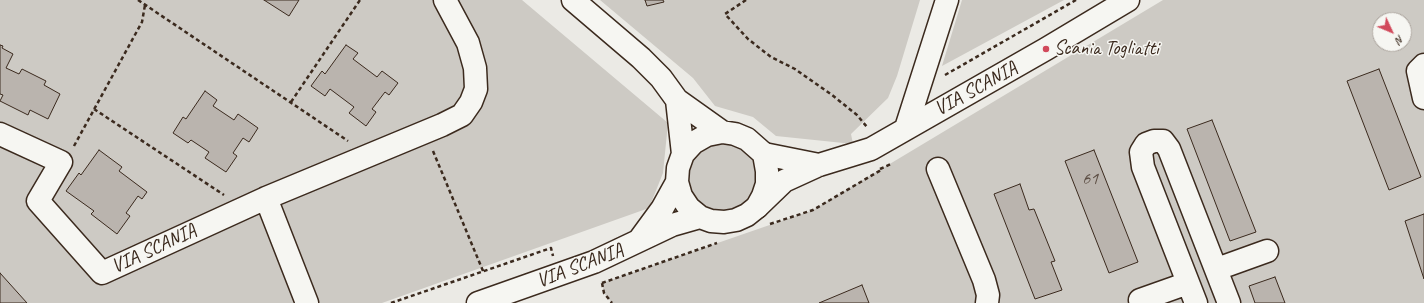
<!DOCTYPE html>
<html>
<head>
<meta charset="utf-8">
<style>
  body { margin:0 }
  #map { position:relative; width:1424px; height:303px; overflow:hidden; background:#ebeae5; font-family:Caveat,sans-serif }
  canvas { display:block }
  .north { position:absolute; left:1372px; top:12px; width:40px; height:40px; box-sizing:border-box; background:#f6f6f2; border:1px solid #aba49d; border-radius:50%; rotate:134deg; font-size:11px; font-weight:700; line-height:16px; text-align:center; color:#3b2a1e }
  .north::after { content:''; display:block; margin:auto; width:14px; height:18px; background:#d1495b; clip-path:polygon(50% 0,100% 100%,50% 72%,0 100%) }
</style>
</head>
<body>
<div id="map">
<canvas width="1424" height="303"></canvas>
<div class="north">N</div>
</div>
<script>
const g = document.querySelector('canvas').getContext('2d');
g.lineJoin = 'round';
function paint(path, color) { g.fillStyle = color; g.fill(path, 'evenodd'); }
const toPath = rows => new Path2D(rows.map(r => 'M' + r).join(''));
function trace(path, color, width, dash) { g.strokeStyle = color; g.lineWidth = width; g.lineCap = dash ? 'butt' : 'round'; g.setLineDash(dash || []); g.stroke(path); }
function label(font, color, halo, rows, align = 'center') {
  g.font = font + ' Caveat,sans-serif'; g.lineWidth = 3; g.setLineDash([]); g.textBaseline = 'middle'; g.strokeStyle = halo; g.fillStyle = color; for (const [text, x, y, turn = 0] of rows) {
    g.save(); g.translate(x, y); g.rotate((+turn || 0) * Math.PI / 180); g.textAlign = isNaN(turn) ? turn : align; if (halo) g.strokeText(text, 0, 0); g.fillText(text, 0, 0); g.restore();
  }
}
const green = toPath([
  [0,0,522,0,668,123,663,173,649,208,382,303,0,303],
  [600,0,920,0,897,76,888,98,851,134,853,144,776,136,753,117,715,106,693,78],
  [962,0,1064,0,942,66],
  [1163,0,1424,0,1424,303,612,303,604,293,602,283,813,210],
  [1380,20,1404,20,1404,44,1380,44],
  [713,142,736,143,754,157,759,180,750,201,740,207,729,211,718,211,707,207,698,201,692,191,689,180,690,168,694,157,702,148]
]);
const building = toPath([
  [264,0,299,0,289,16,264,0],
  [645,0,663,0,664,2,647,6,645,0],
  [0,45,3,46,2,48,13,54,6,68,19,74,22,69,46,81,44,85,60,94,48,119,30,110,28,115,0,101,3,95,0,94,0,45],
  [346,45,358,53,353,59,377,77,382,71,398,83,389,95,385,92,372,109,376,112,366,126,349,113,354,107,330,89,325,96,311,86,322,71,325,74,346,45],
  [1379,69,1421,177,1389,190,1347,81,1379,69],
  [205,91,217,100,213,106,234,120,238,114,258,128,249,142,243,138,233,153,237,156,226,172,205,158,209,152,191,140,188,143,173,133,183,117,186,119,205,91],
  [1212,120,1256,232,1230,241,1187,129,1212,120],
  [99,150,122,167,119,171,147,192,142,199,138,196,126,213,130,216,117,234,91,214,94,211,66,191,79,173,81,175,99,150],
  [1094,150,1138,262,1109,273,1065,161,1094,150],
  [1020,184,1029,210,1034,209,1055,261,1051,262,1062,290,1035,299,994,194,1020,184],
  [1424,214,1424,279,1405,221,1424,214],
  [0,273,27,303,0,303,0,273],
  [1275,277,1285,303,1255,303,1249,286,1275,277],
  [862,285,869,303,819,303,862,285]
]);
const path = toPath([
  [138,0,348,141],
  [746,0,725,14,748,39,771,57,795,69,832,95,857,115,867,127],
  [945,75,1076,0],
  [291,102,360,0],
  [94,109,224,195],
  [74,146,142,22,145,5],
  [433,151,483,271],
  [880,169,891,164],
  [770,224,813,210,881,170],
  [602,283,717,243],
  [602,283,604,293,612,303],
  [391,303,551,248,553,256]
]);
const minor = toPath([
  [1424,65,1418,71,1424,98],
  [906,128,947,0],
  [0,134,61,162,38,201,102,273,266,198,442,125,462,115,471,102,476,89,475,68,468,43,445,0],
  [764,154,819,165],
  [938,169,984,280,988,295,987,303],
  [266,198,307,303],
  [757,207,784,181,819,165,871,149,1046,49,1128,0],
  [1217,269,1267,251],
  [1140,300,1188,283],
  [1196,303,1143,167,1141,152,1146,144,1154,141,1163,141,1169,149,1229,303]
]);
const major = toPath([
  [573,0,641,58,661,78,677,100,722,132],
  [677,100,683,154],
  [722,132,735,134,747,139,764,154,767,171,767,184,763,196,757,207,747,215,736,220,724,222,711,221,700,217,689,208,681,196,677,182,678,168,683,154,693,143,707,135,722,132],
  [640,239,662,209,677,182],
  [478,303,594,262,672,225,700,217]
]);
const markers = [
  [1046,49,4,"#d1495b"]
];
const numberNames = [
  ["61",1090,179]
];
const poiNames = [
  ["Scania Togliatti",1054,49]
];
const streetNames = [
  ["VIA SCANIA",976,89,-29],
  ["VIA SCANIA",154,249,-25],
  ["VIA SCANIA",580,266,-21]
];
paint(green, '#cdcac4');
paint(building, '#bab4ae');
trace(building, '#3b2a1e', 1);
trace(minor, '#3b2a1e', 25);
trace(major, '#3b2a1e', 25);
trace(path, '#3b2a1e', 2.5, [4, 3]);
trace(minor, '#f6f6f2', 22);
trace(major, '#f6f6f2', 22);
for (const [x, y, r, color] of markers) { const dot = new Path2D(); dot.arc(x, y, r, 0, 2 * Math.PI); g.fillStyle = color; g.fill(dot); trace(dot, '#f6f6f2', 1.5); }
label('18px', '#5b4c42', null, numberNames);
label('20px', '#3b2a1e', '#f6f6f2', poiNames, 'left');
label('20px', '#3b2a1e', '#f6f6f2', streetNames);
</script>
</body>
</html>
